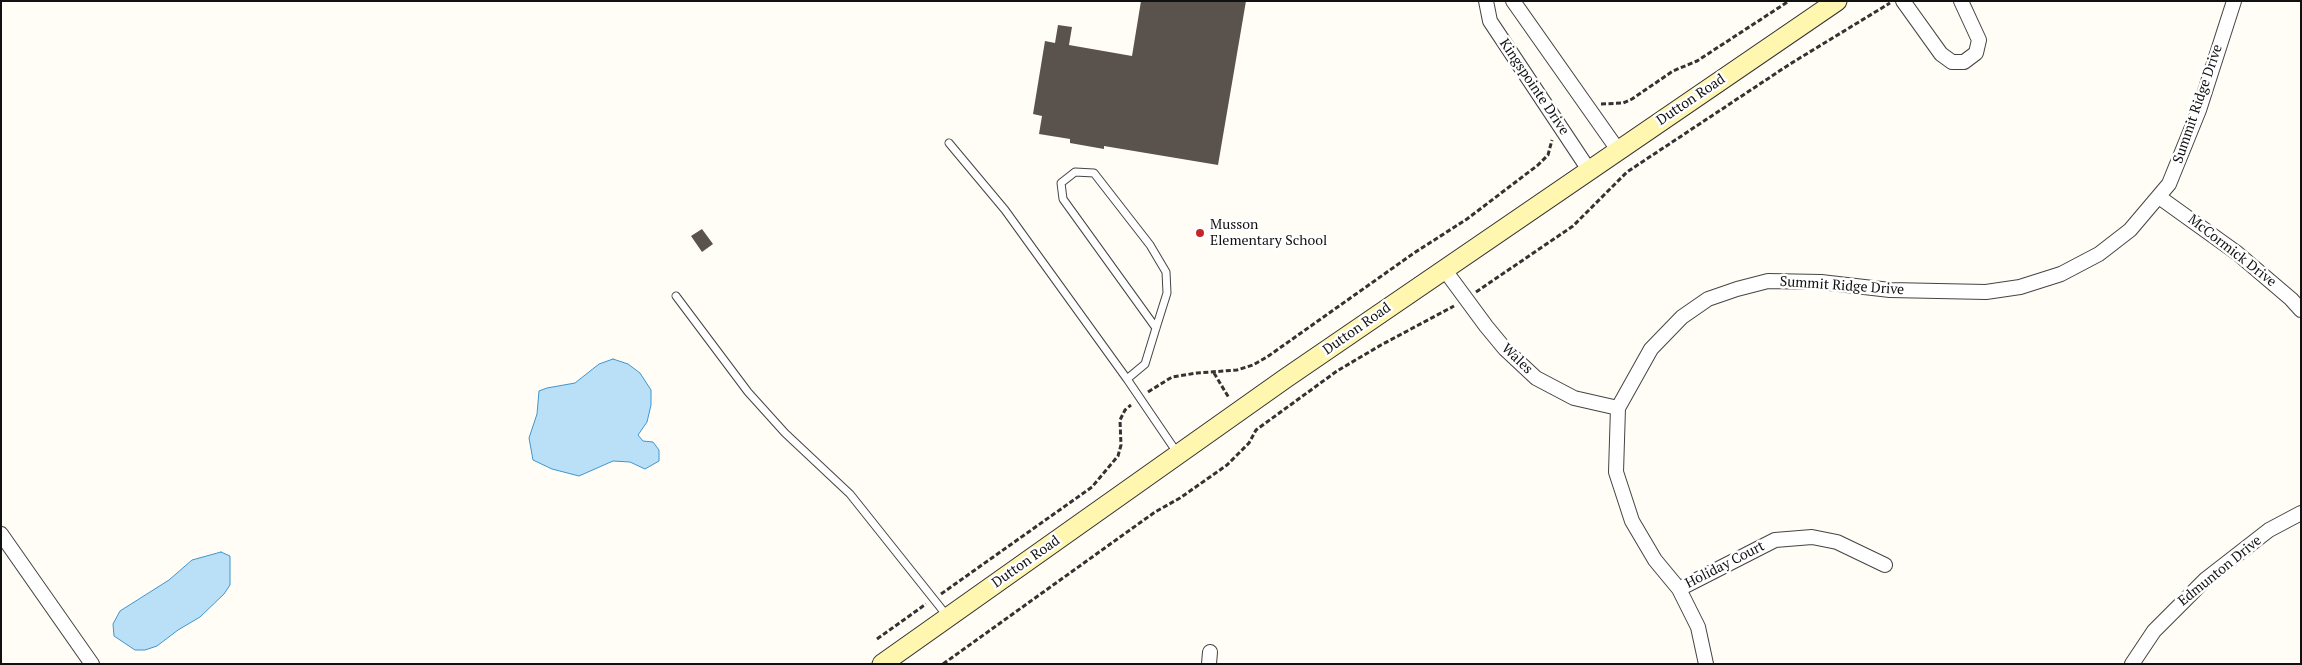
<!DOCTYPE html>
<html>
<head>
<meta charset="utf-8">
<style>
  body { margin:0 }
  #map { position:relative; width:2302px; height:665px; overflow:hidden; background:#fffdf5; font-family:"PT Serif",serif }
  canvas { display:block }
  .frame { position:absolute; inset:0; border:2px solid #111; pointer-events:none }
</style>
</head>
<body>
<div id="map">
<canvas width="2302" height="665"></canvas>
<div class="frame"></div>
</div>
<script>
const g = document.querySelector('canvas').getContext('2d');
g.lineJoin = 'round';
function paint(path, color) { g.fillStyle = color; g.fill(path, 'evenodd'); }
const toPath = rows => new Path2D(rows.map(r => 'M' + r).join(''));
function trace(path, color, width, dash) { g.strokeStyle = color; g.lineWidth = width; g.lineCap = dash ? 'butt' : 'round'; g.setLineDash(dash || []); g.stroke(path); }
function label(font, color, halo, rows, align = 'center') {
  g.font = font + ' "PT Serif",serif'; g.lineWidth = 5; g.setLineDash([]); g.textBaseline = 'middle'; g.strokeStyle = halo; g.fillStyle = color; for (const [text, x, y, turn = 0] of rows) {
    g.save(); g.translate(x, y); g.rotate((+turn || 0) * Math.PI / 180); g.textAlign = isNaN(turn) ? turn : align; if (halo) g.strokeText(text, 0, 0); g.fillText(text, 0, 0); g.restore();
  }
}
const water = toPath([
  [613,359,628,364,640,373,651,390,651,405,647,422,638,435,643,441,653,442,659,450,659,461,645,469,630,462,613,461,579,476,552,469,533,460,529,438,537,414,539,391,547,388,575,383,599,364,613,359],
  [221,552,230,556,230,585,224,594,200,617,178,630,157,646,145,650,135,650,114,636,113,624,120,611,169,580,192,560,221,552]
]);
const building = toPath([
  [1141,1,1246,1,1218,165,1104,146,1104,149,1070,143,1070,139,1039,134,1042,116,1033,114,1045,41,1055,43,1058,25,1072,27,1069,45,1132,56],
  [702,229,713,244,702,252,691,236]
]);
const path = toPath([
  [1601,104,1623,103,1632,99,1673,71,1697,61,1789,1],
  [1476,292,1573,226,1627,172,1790,64,1890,3],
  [1214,373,1229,398],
  [1148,392,1172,377,1197,373,1237,370,1253,365,1267,357,1414,253,1467,219,1538,165,1548,155,1552,140],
  [941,594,1092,487,1118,456,1121,445,1120,420,1125,410,1131,405],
  [877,639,926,604],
  [943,664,1155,512,1180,498,1227,465,1249,443,1256,430,1337,371,1381,345,1454,306]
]);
const lane = toPath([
  [949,143,1005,210,1127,379],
  [676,296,748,392,785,433,850,494,948,617],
  [1156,328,1063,199,1061,183,1075,172,1094,173,1150,245,1166,272,1167,293,1156,328,1145,364,1127,379,1178,454]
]);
const street = toPath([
  [1486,1,1490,21,1589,170],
  [1513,1,1618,150],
  [1903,1,1941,54,1952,62,1964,62,1976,53,1979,40,1961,1],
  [2159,197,2237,253,2291,299,2301,310],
  [1444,269,1486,326,1505,349,1536,378,1574,398,1618,408],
  [1,534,92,664],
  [1679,589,1775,540,1812,537,1837,542,1885,565],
  [1209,664,1210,652],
  [1706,664,1698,627,1679,589,1655,560,1632,521,1616,472,1618,408,1651,349,1682,317,1708,299,1737,289,1768,281,1821,282,1890,290,1986,292,2020,287,2061,274,2099,254,2130,230,2169,184,2199,110,2234,1],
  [2132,664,2154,631,2206,579,2269,530,2301,513]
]);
const secondary = toPath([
  [882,664,1286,378,1837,1]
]);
const markers = [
  [1200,233,5,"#c4262e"]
];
const streetNames = [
  ["Kingspointe Drive",1534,87,56],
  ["Dutton Road",1691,100,-34],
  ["Summit Ridge Drive",2198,104,-71],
  ["McCormick Drive",2232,251,38],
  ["Summit Ridge Drive",1842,286,4],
  ["Dutton Road",1357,329,-35],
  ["Wales",1517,359,44],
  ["Dutton Road",1026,562,-35],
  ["Holiday Court",1725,565,-27],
  ["Edmunton Drive",2220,571,-39]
];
const poiNames = [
  ["Musson",1210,225],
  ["Elementary School",1210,241]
];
paint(water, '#b9e0f7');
trace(water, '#3f96cf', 1);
paint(building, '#5a524d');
trace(lane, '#444', 9);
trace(street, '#444', 16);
trace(secondary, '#333', 21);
trace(path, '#333', 3, [5, 2.5]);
trace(lane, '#fff', 7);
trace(street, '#fff', 14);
trace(secondary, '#fff6b0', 19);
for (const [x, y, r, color] of markers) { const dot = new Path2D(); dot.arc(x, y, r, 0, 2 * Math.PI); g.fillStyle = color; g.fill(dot); trace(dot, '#fff', 2); }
label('14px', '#111', '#fff', streetNames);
label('14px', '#111', '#fff', poiNames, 'left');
</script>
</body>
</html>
